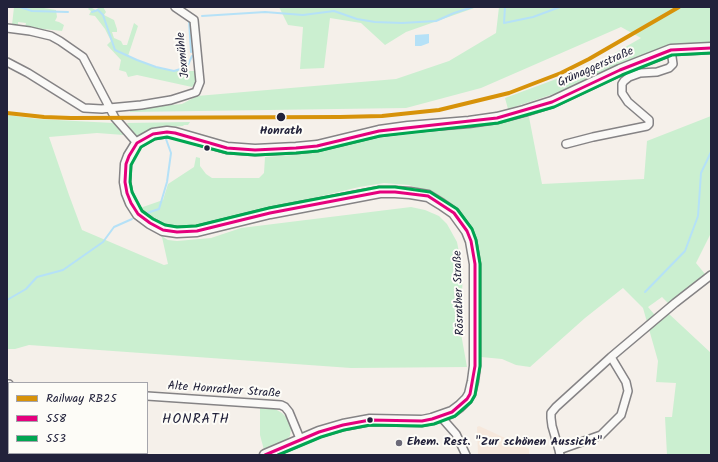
<!DOCTYPE html>
<html>
<head>
<meta charset="utf-8">
<style>
  body { margin:0 }
  #map { position:relative; width:718px; height:462px; overflow:hidden; background:#f5f0ea; font-family:Kalam,sans-serif }
  canvas { display:block }
  .frame { position:absolute; inset:0; border:8px solid #22223b; pointer-events:none }
  .legend { position:absolute; left:8px; top:382px; width:140px; height:72px; box-sizing:border-box; background:#fdfcf7; border:1px solid #a5a5ac; margin:0; padding:5px 7px; list-style:none; font-size:12px; color:#22223b }
  .legend li { display:flex; align-items:center; gap:8px; height:20px }
  .legend b { width:20px; border:1px solid #a5a5ac }
</style>
</head>
<body>
<div id="map">
<canvas width="718" height="462"></canvas>
<div class="frame"></div>
<ul class="legend">
<li><b style="height:5px;background:#d79209"></b>Railway RB25</li>
<li><b style="height:5px;background:#e5007d"></b>558</li>
<li><b style="height:5px;background:#00a651"></b>553</li>
</ul>
</div>
<script>
const g = document.querySelector('canvas').getContext('2d');
g.lineJoin = 'round';
function paint(path, color) { g.fillStyle = color; g.fill(path, 'evenodd'); }
const toPath = rows => new Path2D(rows.map(r => 'M' + r).join(''));
function trace(path, color, width, dash) { g.strokeStyle = color; g.lineWidth = width; g.lineCap = dash ? 'butt' : 'round'; g.setLineDash(dash || []); g.stroke(path); }
function label(font, color, halo, rows, align = 'center') {
  g.font = font + ' Kalam,sans-serif'; g.lineWidth = 4; g.setLineDash([]); g.textBaseline = 'middle'; g.strokeStyle = halo; g.fillStyle = color; for (const [text, x, y, turn = 0] of rows) {
    g.save(); g.translate(x, y); g.rotate((+turn || 0) * Math.PI / 180); g.textAlign = isNaN(turn) ? turn : align; if (halo) g.strokeText(text, 0, 0); g.fillText(text, 0, 0); g.restore();
  }
}
const built = toPath([
  [479,426,529,449,529,455,478,455,477,427]
]);
const green = toPath([
  [14,7,38,7,56,10,57,17,55,21,59,22,64,25,62,31,25,27,26,23,18,22,18,26,12,25],
  [90,7,96,10,99,7,103,7,106,12,104,15,114,20,117,29,117,32,112,32,114,38,121,41,123,45,127,45,134,23,138,26,128,56,156,67,174,71,196,71,198,80,192,87,137,75,128,77,126,72,119,70,121,60,107,45,111,41,105,29,95,16,89,15,91,11,88,9],
  [279,7,477,7,406,32,385,45,361,23,330,18,324,68,300,69,303,27,288,25],
  [499,7,711,7,711,43,670,45,590,82,508,109,505,98,594,65,641,38,621,27,481,88,406,108,130,112,130,109,182,104,197,96,396,79,449,61,496,33],
  [7,115,38,119,113,123,124,135,97,133,49,137,69,195,82,230,164,265,168,264,162,237,158,234,168,240,177,241,211,238,241,228,411,207,425,210,439,216,447,224,457,242,463,273,460,328,467,367,351,368,29,345,15,349,7,349],
  [711,116,711,233,696,263,705,274,669,304,662,297,648,307,659,320,668,313,711,353,711,455,667,455,665,417,672,417,676,383,656,382,658,361,643,308,623,288,585,318,530,367,516,365,502,359,481,357,481,261,477,241,469,223,455,207,440,196,409,185,384,183,359,187,194,227,171,227,149,219,140,208,163,200,168,184,194,167,196,157,200,158,200,166,206,174,212,178,259,178,264,173,265,157,294,155,378,138,487,126,529,117,542,184,644,179,647,141],
  [190,122,188,125,184,125,183,126,158,128,139,136,135,135,131,131,127,123],
  [260,408,275,409,282,413,286,417,291,428,290,436,286,440,264,450,260,435]
]);
const water = toPath([
  [429,34,429,43,421,46,415,46,415,35]
]);
const stream = toPath([
  [20,7,32,11,68,12],
  [505,7,504,23,533,17,560,7],
  [92,12,98,10,103,15,115,50,137,60,156,67,174,71,187,67,192,56],
  [202,16,265,12,303,15,334,11,357,19,375,22,402,23,436,21,454,13,473,7],
  [189,21,191,52],
  [147,213,159,209,167,182,171,153,166,139],
  [645,292,685,251,698,216,701,173,711,152],
  [7,300,26,289,37,277,63,270,103,242,114,227,132,219]
]);
const street = toPath([
  [7,28,30,31,51,36,60,41,83,57,115,118,137,143],
  [7,62,28,73,84,108,102,109,109,108,141,105,171,100,196,92,200,82,194,20,175,7],
  [566,144,593,137,647,126,649,124,649,120,628,102,622,93,622,84,624,81,629,77,640,73,657,72,669,68,673,64,671,50],
  [7,384,9,384],
  [147,396,281,405,285,407,289,412,301,441],
  [441,417,456,434,466,455],
  [559,450,552,426,551,418,551,413,556,407,611,357,675,303,711,275],
  [560,455,559,450,601,435,621,415,628,391,626,382,611,357]
]);
const secondary = toPath([
  [265,455,319,432,343,425,370,420,422,421,432,419,452,412,460,406,467,399,470,394,473,381,475,366,475,264,471,241,467,231,454,213,441,204,428,196,410,193,395,192,380,192,270,213,197,231,177,232,163,230,150,223,138,214,131,203,127,193,125,182,126,164,129,156,137,143,153,134,167,132,175,133,227,148,255,150,296,148,317,146,379,131,408,127,469,122,497,118,524,111,552,102,620,70,671,50,711,48]
]);
const bus1 = toPath([
  [265,455,319,432,343,425,370,420,422,421,432,419,452,412,467,399,470,394,475,366,475,264,471,241,467,231,454,213,428,196,395,192,380,192,270,213,197,231,177,232,163,230,150,223,138,214,131,203,127,193,125,182,126,164,129,156,137,143,153,134,167,132,175,133,227,148,255,150,296,148,317,146,379,131,497,118,552,102,620,70,671,50,711,48]
]);
const bus2 = toPath([
  [278,455,321,437,344,430,370,425,422,426,434,424,455,416,471,402,475,395,480,366,480,264,476,240,472,229,457,209,430,192,395,187,379,187,269,208,196,226,177,227,165,225,153,219,142,211,132,192,130,182,131,165,141,147,155,139,167,137,227,153,255,155,296,153,318,151,380,136,498,123,554,107,622,75,672,55,711,53]
]);
const rail1 = toPath([
  [7,113,44,117,71,118,340,117,382,116,439,110,509,93,561,73,589,59,679,7]
]);
const markers = [
  [281,117,5,"#22223b"],
  [207,148,3.5,"#22223b"],
  [370,420,3.5,"#22223b"],
  [399,443,4,"#6c6a78"]
];
const streetNames = [
  ["Jexmühle",184,55,-96],
  ["Grünaggerstraße",596,68,-24],
  ["Rösrather Straße",460,293,-92],
  ["Alte Honrather Straße",224,391,4]
];
const stopNames = [
  ["Honrath",281,132]
];
const poiNames = [
  ["Ehem. Rest. \"Zur schönen Aussicht\"",407,443]
];
const quarterNames = [
  ["HONRATH",196,421]
];
paint(built, '#f6e8dc');
paint(green, '#cbefd0');
paint(water, '#b5e1f7');
trace(stream, '#b5e1f7', 2);
trace(street, '#858385', 10);
trace(secondary, '#858385', 13);
trace(street, '#faf9f7', 7);
trace(secondary, '#faf9f7', 10);
trace(bus1, '#e5007d', 3);
trace(bus2, '#00a651', 3);
trace(rail1, '#d79209', 4);
for (const [x, y, r, color] of markers) { const dot = new Path2D(); dot.arc(x, y, r, 0, 2 * Math.PI); g.fillStyle = color; g.fill(dot); trace(dot, '#fdfcf7', 1.5); }
label('12px', '#22223b', '#fdfcf7', streetNames);
label('bold 12px', '#22223b', '#fdfcf7', stopNames);
label('bold 12px', '#22223b', '#fdfcf7', poiNames, 'left');
g.letterSpacing = '1px';
label('14px', '#22223b', '#fdfcf7', quarterNames);
g.letterSpacing = '0px';
</script>
</body>
</html>
